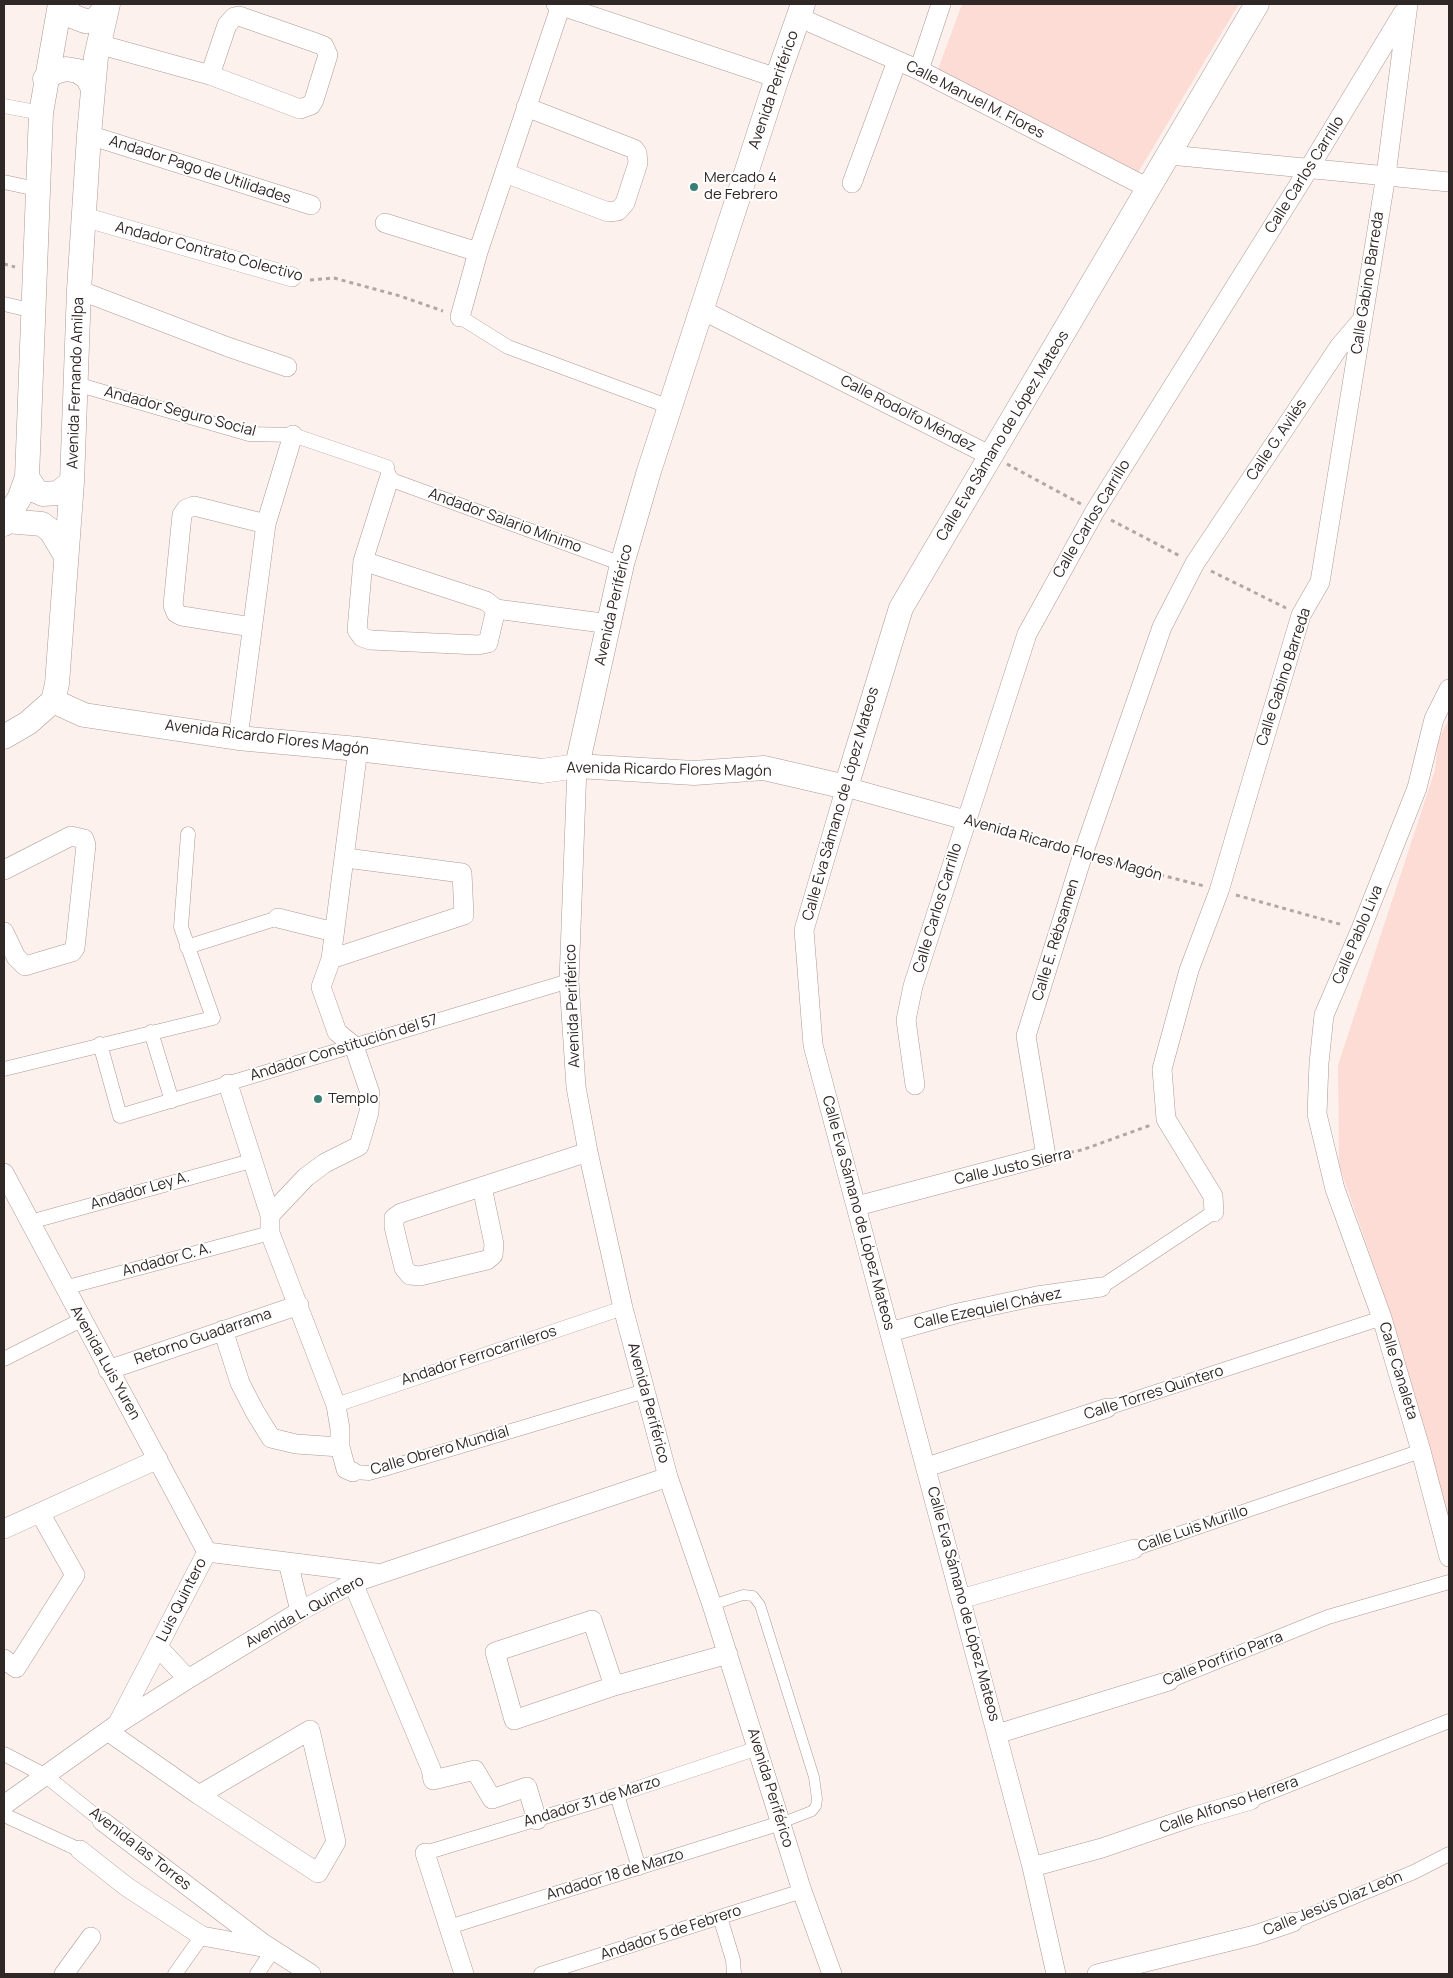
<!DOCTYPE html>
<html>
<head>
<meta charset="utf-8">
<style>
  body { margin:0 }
  #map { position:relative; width:1453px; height:1978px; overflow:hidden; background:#fdf1ee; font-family:Manrope,sans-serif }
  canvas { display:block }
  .frame { position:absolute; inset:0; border:5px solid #302827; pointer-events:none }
</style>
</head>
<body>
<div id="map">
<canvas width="1453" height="1978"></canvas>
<div class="frame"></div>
</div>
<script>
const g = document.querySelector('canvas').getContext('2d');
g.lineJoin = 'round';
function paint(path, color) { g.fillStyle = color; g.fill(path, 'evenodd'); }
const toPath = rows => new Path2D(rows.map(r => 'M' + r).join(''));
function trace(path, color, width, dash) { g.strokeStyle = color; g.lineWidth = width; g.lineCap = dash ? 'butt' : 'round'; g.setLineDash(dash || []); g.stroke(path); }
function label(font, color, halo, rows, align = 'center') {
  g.font = font + ' Manrope,sans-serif'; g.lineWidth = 4; g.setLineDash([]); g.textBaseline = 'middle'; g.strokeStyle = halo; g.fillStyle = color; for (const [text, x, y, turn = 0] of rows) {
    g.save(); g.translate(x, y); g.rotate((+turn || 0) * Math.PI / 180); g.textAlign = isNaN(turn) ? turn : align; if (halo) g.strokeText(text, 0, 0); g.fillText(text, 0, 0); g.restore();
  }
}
const green = toPath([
  [962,4,1239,4,1136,176,937,72],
  [1449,718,1449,1529,1384,1295,1339,1165,1338,1065,1435,770,1438,741]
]);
const path = toPath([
  [4,264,15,267],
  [310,280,334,278,400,296,443,311],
  [1007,464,1081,504],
  [1111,520,1180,556],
  [1211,571,1286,608],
  [983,825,1066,849],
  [1098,859,1204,886],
  [1236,895,1343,925],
  [1062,1154,1082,1150,1151,1125]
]);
const service = toPath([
  [712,1605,743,1595,753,1596,760,1605,814,1777,817,1799,816,1806,812,1811,781,1823]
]);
const pedestrian = toPath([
  [4,106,41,113],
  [4,182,36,189],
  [4,304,34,311],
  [460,317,508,347,670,407],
  [76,384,249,434,293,435,387,467,389,479,622,564],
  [187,947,278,918],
  [151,1032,172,1101],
  [100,1044,120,1116,569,981],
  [4,1069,213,1018,181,927,188,834],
  [30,1222,251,1161],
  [1101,1287,1214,1212],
  [64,1288,270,1233],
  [4,1359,81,1320],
  [336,1405,623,1308],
  [1107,1408,1382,1318],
  [353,1472,369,1473,384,1469,645,1391],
  [1134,1549,1421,1451],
  [1169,1681,1328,1617,1449,1582],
  [4,1754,46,1776,102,1821],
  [617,1795,639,1868],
  [1251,1800,1449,1721],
  [4,1815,80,1850],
  [425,1853,617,1795,758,1748],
  [720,1917,733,1960,734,1974],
  [1293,1922,1414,1872,1449,1854],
  [449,1927,781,1823],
  [175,1974,202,1936],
  [257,1974,273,1950],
  [541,1974,802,1891]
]);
const minor = toPath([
  [556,4,777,78],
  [798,17,919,70,1150,189],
  [98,44,210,75,300,109,311,105,314,100,328,55,324,46,319,44,239,16,234,17,227,25,210,75],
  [919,70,941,4],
  [89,135,311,205],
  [1170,155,1449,182],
  [505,173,608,212,618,211,625,203,638,163,637,153,634,149,526,107],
  [852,183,897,61],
  [84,217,292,277],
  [385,223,478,252,561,5],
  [79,290,228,347,287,367],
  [702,310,991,456],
  [460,317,478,252],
  [389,479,363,561,357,630,362,637,370,640,478,645,488,643,496,609],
  [363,561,486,601,496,609,610,624],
  [252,627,182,616,176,613,173,605,182,515,186,509,194,506,266,524],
  [1449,689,1434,719,1417,788,1361,929,1324,1015,1319,1063,1317,1114,1335,1189,1382,1318,1421,1451,1449,1557],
  [238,738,266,524,293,435],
  [577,766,569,981,576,1087,588,1152,623,1308,668,1477,712,1605,802,1891,832,1974],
  [965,820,846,787,804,930,813,1045,1032,1867,1056,1974],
  [4,870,71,836,84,839,86,845,75,948,72,952,25,966,16,957,4,932],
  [278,918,334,932],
  [331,959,464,915,462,873,346,858],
  [228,1084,270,1215,270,1233,336,1405,340,1429,340,1447,346,1469,353,1472],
  [915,1085,906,1020,913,986,1027,634,1095,511,1308,170,1403,13],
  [4,1173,207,1552],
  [482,1187,494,1244,493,1255,487,1260,420,1276,410,1275,404,1268,394,1227,394,1218,401,1213,588,1152],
  [857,1206,1046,1156,1026,1036,1083,854,1162,627,1195,563,1339,347,1362,320],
  [1214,1212,1213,1196,1166,1119,1162,1069,1189,970,1219,891,1301,615,1320,582,1386,175,1408,4],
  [270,1215,306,1177,325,1163,359,1146,369,1112,370,1093,354,1046,337,1032,321,987,331,959,358,749],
  [223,1330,240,1383,255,1412,271,1438,296,1444,340,1447],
  [890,1332,958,1313,1037,1296,1101,1287],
  [108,1370,299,1305],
  [927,1467,1107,1408],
  [4,1529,158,1459],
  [288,1562,300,1611],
  [353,1583,431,1769,433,1780,475,1770,492,1799,527,1787,537,1820],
  [961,1599,1134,1549],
  [158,1647,188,1679],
  [4,1659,16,1668,75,1575,40,1513],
  [614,1686,592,1620,495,1652,514,1720,614,1686,728,1654],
  [119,1721,207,1552,375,1573],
  [109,1732,199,1795,318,1873,336,1842,310,1730,199,1795],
  [997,1734,1169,1681],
  [4,1805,119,1723,188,1679,300,1611,353,1583,668,1477],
  [102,1821,264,1944,311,1974],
  [80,1850,127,1887,202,1936,267,1948],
  [425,1853,464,1974],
  [1032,1867,1102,1848,1192,1817,1251,1800],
  [64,1974,91,1937],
  [1097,1974,1255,1935,1293,1922]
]);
const tertiary = toPath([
  [63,4,72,16,85,21,94,21,107,7],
  [45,79,55,72,66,69,78,71,87,77,93,88],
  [27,477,36,491,43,494,58,493,72,482],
  [7,521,42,524,51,531,66,556],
  [4,524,20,497,27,477,41,113,60,4],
  [53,701,84,715,238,738,358,749,542,771,577,766,694,773,764,768,846,787,901,608,1257,4],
  [4,737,28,723,53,701,57,684,72,482,79,290,89,135,96,57,108,4],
  [577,766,622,564,649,471,777,78,803,4]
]);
const markers = [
  [694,187,5,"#3a7f73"],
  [318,1099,5,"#3a7f73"]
];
const streetNames = [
  ["Avenida Periférico",774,90,-71],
  ["Calle Manuel M. Flores",975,100,27],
  ["Andador Pago de Utilidades",200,170,18],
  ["Calle Carlos Carrillo",1305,175,-58],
  ["Andador Contrato Colectivo",209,252,15],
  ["Calle Gabino Barreda",1368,283,-81],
  ["Avenida Fernando Amilpa",76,383,-88],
  ["Andador Seguro Social",180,412,15],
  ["Calle Rodolfo Méndez",908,414,27],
  ["Calle Eva Sámano de López Mateos",1003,436,-59],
  ["Calle G. Avilés",1277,440,-56],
  ["Calle Carlos Carrillo",1092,519,-59],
  ["Andador Salario Mínimo",505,521,20],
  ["Avenida Periférico",614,605,-77],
  ["Calle Gabino Barreda",1284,677,-72],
  ["Avenida Ricardo Flores Magón",267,738,7],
  ["Avenida Ricardo Flores Magón",669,770,1],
  ["Calle Eva Sámano de López Mateos",841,804,-74],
  ["Avenida Ricardo Flores Magón",1063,848,16],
  ["Calle Carlos Carrillo",938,908,-73],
  ["Calle Pablo Liva",1358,935,-67],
  ["Calle E. Rébsamen",1056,940,-73],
  ["Avenida Periférico",573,1006,-92],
  ["Andador Constitución del 57",344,1048,-17],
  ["Calle Justo Sierra",1013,1167,-13],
  ["Andador Ley A.",140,1191,-16],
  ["Calle Eva Sámano de López Mateos",858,1213,75],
  ["Andador C. A.",167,1260,-15],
  ["Calle Ezequiel Chávez",988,1309,-12],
  ["Retorno Guadarrama",203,1337,-19],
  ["Andador Ferrocarrileros",479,1356,-18],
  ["Avenida Luis Yuren",105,1363,61],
  ["Calle Canaleta",1398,1371,73],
  ["Calle Torres Quintero",1154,1393,-18],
  ["Avenida Periférico",648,1403,75],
  ["Calle Obrero Mundial",440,1451,-16],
  ["Calle Luis Murillo",1193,1529,-19],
  ["Luis Quintero",182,1600,-63],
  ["Calle Eva Sámano de López Mateos",963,1604,75],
  ["Avenida L. Quintero",305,1612,-29],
  ["Calle Porfirio Parra",1223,1659,-21],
  ["Avenida Periférico",770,1788,73],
  ["Andador 31 de Marzo",592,1802,-17],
  ["Calle Alfonso Herrera",1229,1805,-19],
  ["Avenida las Torres",140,1849,38],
  ["Andador 18 de Marzo",615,1875,-17],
  ["Calle Jesús Díaz León",1333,1904,-22],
  ["Andador 5 de Febrero",671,1933,-18]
];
const poiNames = [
  ["Mercado 4",704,178],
  ["de Febrero",704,195],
  ["Templo",328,1099]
];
paint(green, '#fddcd5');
trace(service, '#ac9995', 11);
trace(pedestrian, '#ac9995', 15);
trace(minor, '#ac9995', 20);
trace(tertiary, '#ac9995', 25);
trace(path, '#b1a7a4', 3, [4, 4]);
trace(service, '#fff', 10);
trace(pedestrian, '#fff', 14);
trace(minor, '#fff', 19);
trace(tertiary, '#fff', 24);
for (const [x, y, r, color] of markers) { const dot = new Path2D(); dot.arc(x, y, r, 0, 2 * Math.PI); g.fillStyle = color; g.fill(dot); trace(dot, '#fff', 2); }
label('15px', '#302827', '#fff', streetNames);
label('15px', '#302827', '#fff', poiNames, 'left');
</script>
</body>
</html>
